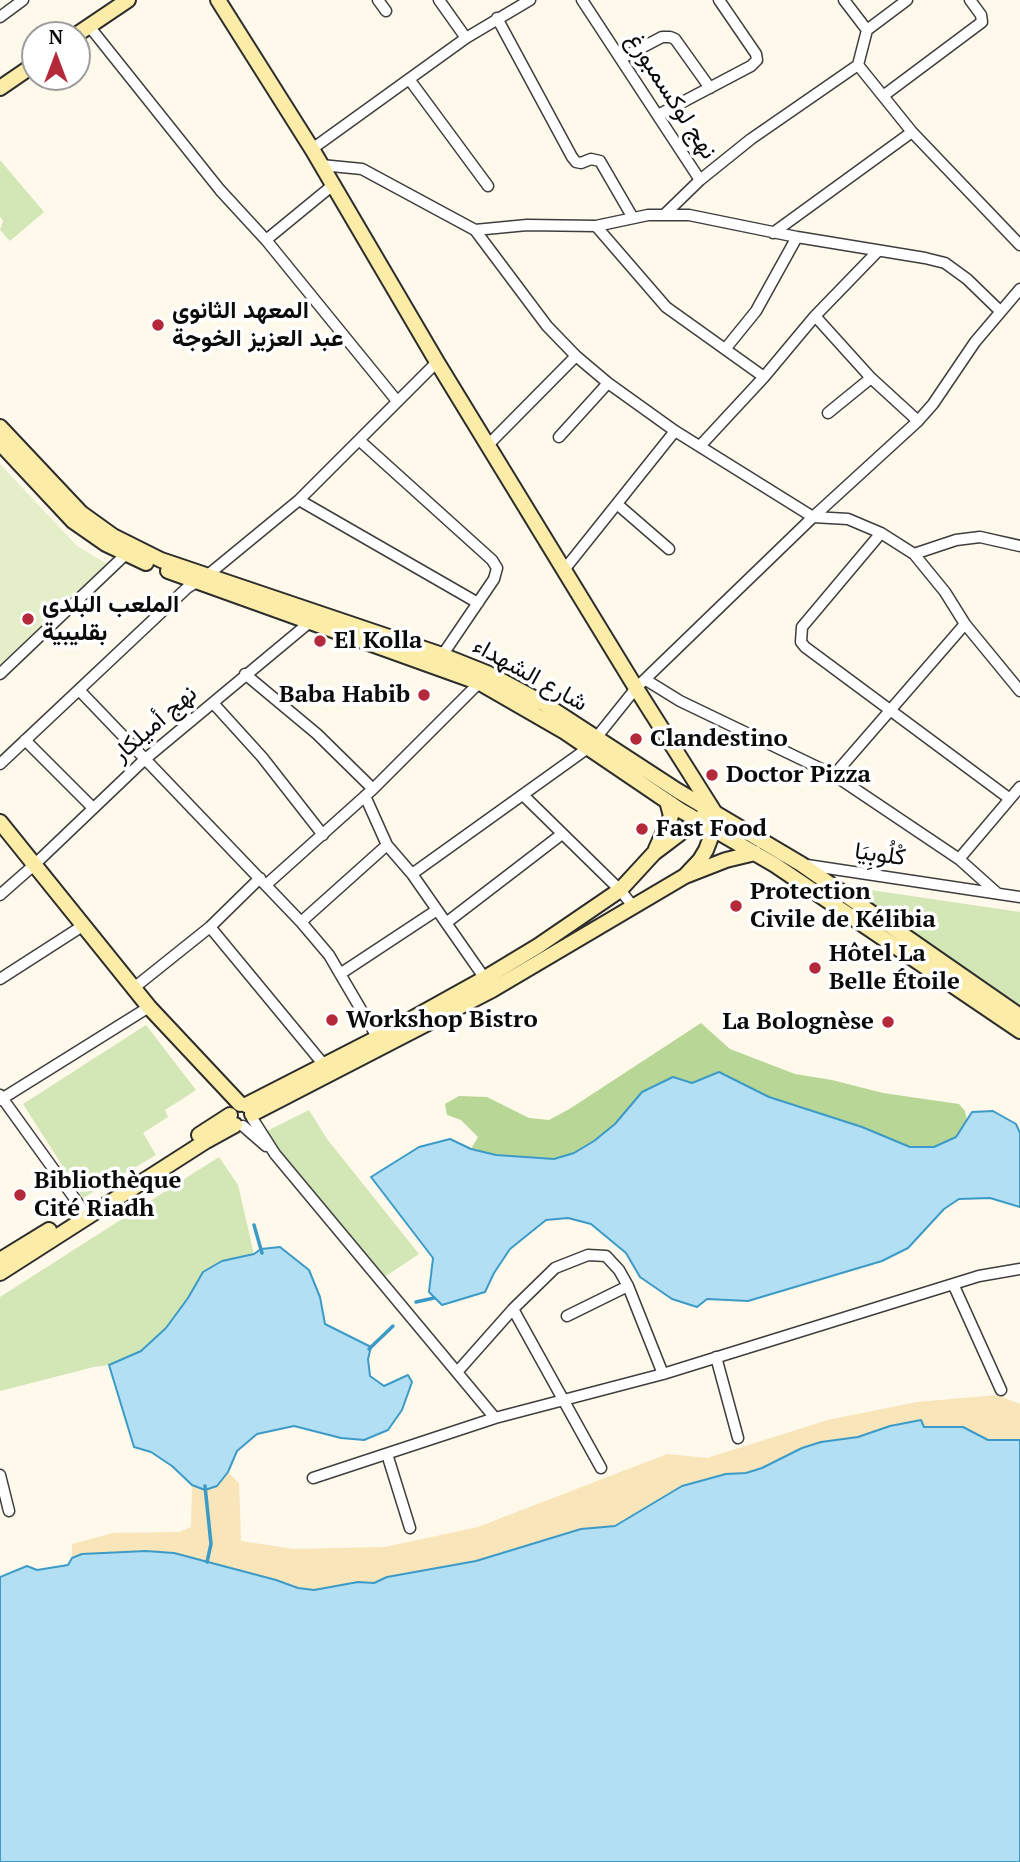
<!DOCTYPE html>
<html>
<head>
<meta charset="utf-8">
<style>
  body { margin:0 }
  #map { position:relative; width:1020px; height:1862px; overflow:hidden; background:#fef9ea; font-family:"PT Serif",serif }
  canvas { display:block }
  .north { position:absolute; left:21px; top:21px; width:70px; height:70px; box-sizing:border-box; background:#fff; border:2px solid #9d9d9d; border-radius:50%; rotate:0deg; font-size:19px; font-weight:700; line-height:28px; text-align:center; color:#0b0b0b }
  .north::after { content:''; display:block; margin:auto; width:24px; height:32px; background:#b42a3b; clip-path:polygon(50% 0,100% 100%,50% 72%,0 100%) }
</style>
</head>
<body>
<div id="map">
<canvas width="1020" height="1862"></canvas>
<div class="north">N</div>
</div>
<script>
const g = document.querySelector('canvas').getContext('2d');
g.lineJoin = 'round';
function paint(path, color) { g.fillStyle = color; g.fill(path, 'evenodd'); }
const toPath = rows => new Path2D(rows.map(r => 'M' + r).join(''));
function trace(path, color, width, dash) { g.strokeStyle = color; g.lineWidth = width; g.lineCap = dash ? 'butt' : 'round'; g.setLineDash(dash || []); g.stroke(path); }
function label(font, color, halo, rows, align = 'center') {
  g.font = font + ' "PT Serif",Vazirmatn,serif'; g.lineWidth = 7; g.setLineDash([]); g.textBaseline = 'middle'; g.strokeStyle = halo; g.fillStyle = color; for (const [text, x, y, turn = 0] of rows) {
    g.save(); g.translate(x, y); g.rotate((+turn || 0) * Math.PI / 180); g.textAlign = isNaN(turn) ? turn : align; if (halo) g.strokeText(text, 0, 0); g.fillText(text, 0, 0); g.restore();
  }
}
const green = toPath([
  [0,160,44,212,10,241,0,230,3,221,0,216],
  [830,884,1020,912,1020,1014],
  [146,1025,196,1090,165,1110,168,1117,143,1133,156,1155,83,1198,23,1104],
  [309,1110,327,1139,419,1254,383,1278,265,1132],
  [219,1157,238,1185,254,1254,222,1261,203,1272,188,1298,166,1328,141,1351,109,1365,94,1367,0,1391,0,1297]
]);
const forest = toPath([
  [701,1023,730,1049,795,1074,832,1080,883,1093,959,1104,965,1111,967,1120,956,1137,934,1147,910,1147,862,1127,769,1097,719,1072,692,1083,642,1091,615,1124,594,1141,574,1153,554,1159,496,1155,471,1149,478,1137,461,1120,447,1115,445,1104,459,1096,487,1097,529,1118,549,1120,571,1108]
]);
const sand = toPath([
  [997,1395,1020,1404,1020,1440,987,1440,963,1427,924,1427,920,1420,891,1426,858,1437,821,1442,802,1448,762,1468,746,1473,726,1474,667,1494,615,1526,581,1529,476,1561,387,1577,374,1583,358,1582,314,1590,298,1588,276,1580,174,1553,82,1554,72,1558,72,1544,113,1533,179,1532,191,1527,192,1485,205,1490,216,1486,228,1472,239,1483,241,1541,294,1549,385,1547,478,1527,667,1454,707,1458,828,1420,917,1402]
]);
const pitch = toPath([
  [0,464,77,546,112,567,0,672]
]);
const water = toPath([
  [719,1072,769,1097,862,1127,910,1147,934,1147,956,1137,972,1112,993,1111,1016,1124,1020,1133,1020,1207,990,1198,959,1199,944,1209,908,1248,882,1261,748,1301,707,1299,697,1307,672,1299,640,1277,626,1253,591,1224,568,1218,546,1220,510,1249,494,1273,485,1292,442,1305,429,1292,433,1258,371,1177,419,1147,450,1139,471,1149,496,1155,554,1159,574,1153,594,1141,615,1124,642,1092,673,1077,692,1083,719,1072],
  [280,1247,309,1270,320,1297,325,1324,371,1347,368,1359,370,1376,384,1386,408,1375,412,1382,402,1410,388,1430,364,1440,341,1438,294,1426,257,1434,237,1451,228,1472,217,1486,205,1490,192,1485,172,1466,151,1452,134,1447,109,1365,141,1351,166,1328,188,1298,203,1272,222,1261,254,1254,261,1249,280,1247],
  [921,1420,924,1427,963,1427,988,1440,1020,1440,1020,1862,0,1862,0,1577,27,1566,37,1570,68,1565,72,1558,82,1554,146,1551,174,1553,276,1580,298,1588,314,1590,358,1582,374,1583,387,1577,476,1561,581,1529,615,1526,682,1486,726,1474,746,1473,762,1468,802,1448,821,1442,858,1437,890,1426,921,1420]
]);
const stream = toPath([
  [254,1225,262,1253],
  [416,1302,434,1298],
  [369,1349,393,1326],
  [205,1486,211,1544,207,1562]
]);
const street = toPath([
  [378,0,386,11],
  [439,0,466,38],
  [582,0,700,180],
  [844,0,867,30,858,65,912,132,1020,245],
  [0,17,23,0],
  [497,18,572,157,576,162,581,163,591,159,600,161,633,218],
  [89,26,220,190,266,240,397,401],
  [867,30,907,0],
  [622,58,662,37,670,37,675,39,710,88],
  [409,79,488,186],
  [883,96,982,22,981,15,970,0],
  [658,115,751,66,757,60,756,54,719,0],
  [312,149,466,38,530,0],
  [321,165,362,169,475,230,547,326,576,356,608,383,675,431,813,517,848,519,881,533,914,554,945,592,965,624,1020,691],
  [665,214,700,180,751,139,858,65],
  [596,226,666,307,764,377],
  [475,230,527,225,596,226,648,215,689,215,797,237,925,258,945,263,967,279,999,310],
  [773,233,912,132],
  [266,240,333,185],
  [815,316,871,378,918,421],
  [726,348,756,311,797,237],
  [828,413,871,378],
  [559,437,608,383],
  [359,440,492,560,497,568,494,579,439,660],
  [488,445,576,356],
  [700,446,764,377,815,316,878,251],
  [299,500,478,603],
  [617,504,669,549],
  [881,533,802,627,801,642,805,647,1010,799],
  [914,554,956,540,980,537,1020,546],
  [564,570,675,431],
  [0,674,125,555],
  [245,674,317,734,373,789],
  [646,680,680,701,834,775,959,859,997,893],
  [79,690,301,922,329,955,380,1042],
  [213,703,262,757,323,835],
  [25,740,93,808],
  [0,764,187,588,209,574,299,500,437,362],
  [834,775,965,624],
  [523,795,620,890,632,905],
  [365,796,387,845,412,874,488,983],
  [959,859,1020,787],
  [807,865,1020,897],
  [412,874,588,748,636,688,813,517,918,421,933,404,975,342,1020,289],
  [267,884,373,789,482,680],
  [0,895,34,865,144,760,310,622],
  [301,922,387,845],
  [446,923,562,834],
  [210,927,324,1065],
  [340,974,437,910],
  [0,979,84,925],
  [135,987,210,927,260,878],
  [0,1095,88,1217],
  [0,1100,149,1007],
  [252,1118,275,1154,495,1418,663,1374,979,1276,1020,1269],
  [243,1126,266,1146],
  [954,1286,1001,1390],
  [513,1309,601,1468],
  [567,1316,628,1286],
  [716,1357,738,1438],
  [458,1371,513,1309,555,1268,588,1255,606,1256,619,1270,628,1286,663,1374],
  [387,1454,410,1528],
  [0,1475,9,1511],
  [313,1478,495,1418]
]);
const secondary = toPath([
  [218,0,312,149,437,362,636,688,715,813,714,829,706,850,700,860,685,876],
  [76,35,128,0],
  [0,88,35,64],
  [0,427,81,513,113,536,161,560,442,655,487,673,543,703,678,791,801,864,1020,1016],
  [0,443,73,521,106,544,146,563],
  [168,571,480,683,565,732,680,810,775,865,1020,1031],
  [0,822,149,1007,240,1104],
  [656,849,671,816,667,801],
  [246,1105,377,1038,485,978,538,946,620,890,654,853,703,816],
  [252,1114,492,990,685,876,726,860,755,853],
  [199,1135,230,1115],
  [0,1260,49,1230],
  [0,1273,206,1141,235,1125]
]);
const markers = [
  [158,325,7,"#b42a3b"],
  [28,619,7,"#b42a3b"],
  [320,641,7,"#b42a3b"],
  [424,695,7,"#b42a3b"],
  [636,739,7,"#b42a3b"],
  [712,775,7,"#b42a3b"],
  [642,829,7,"#b42a3b"],
  [736,906,7,"#b42a3b"],
  [815,968,7,"#b42a3b"],
  [332,1020,7,"#b42a3b"],
  [888,1022,7,"#b42a3b"],
  [20,1195,7,"#b42a3b"]
];
const streetNames = [
  ["نهج لوكسمبورغ",671,96,57],
  ["شارع الشهداء",530,675,29],
  ["نهج أميلكار",155,724,-41],
  ["كْلُوبِيَا",880,855,8]
];
const poiNames = [
  ["المعهد الثانوي",172,311],
  ["عبد العزيز الخوجة",172,339],
  ["الملعب البلدي",42,605],
  ["بقليبية",42,633],
  ["El Kolla",334,641],
  ["Baba Habib",410,695,"right"],
  ["Clandestino",650,739],
  ["Doctor Pizza",726,775],
  ["Fast Food",656,829],
  ["Protection",750,892],
  ["Civile de Kélibia",750,920],
  ["Hôtel La",829,954],
  ["Belle Étoile",829,982],
  ["Workshop Bistro",346,1020],
  ["La Bolognèse",874,1022,"right"],
  ["Bibliothèque",34,1181],
  ["Cité Riadh",34,1209]
];
paint(green, '#d3e6b6');
paint(forest, '#b8d696');
paint(sand, '#f8e5b9');
paint(pitch, '#e4eec8');
paint(water, '#b2dff3');
trace(water, '#3c9ac7', 2);
trace(stream, '#3c9ac7', 3.5);
trace(street, '#3e3e3e', 13);
trace(secondary, '#2d2d2d', 18);
trace(street, '#fff', 10);
trace(secondary, '#fbeca8', 14);
for (const [x, y, r, color] of markers) { const dot = new Path2D(); dot.arc(x, y, r, 0, 2 * Math.PI); g.fillStyle = color; g.fill(dot); trace(dot, '#fff', 2.5); }
label('24px', '#0b0b0b', '#fff', streetNames);
label('bold 24px', '#0b0b0b', '#fff', poiNames, 'left');
</script>
</body>
</html>
